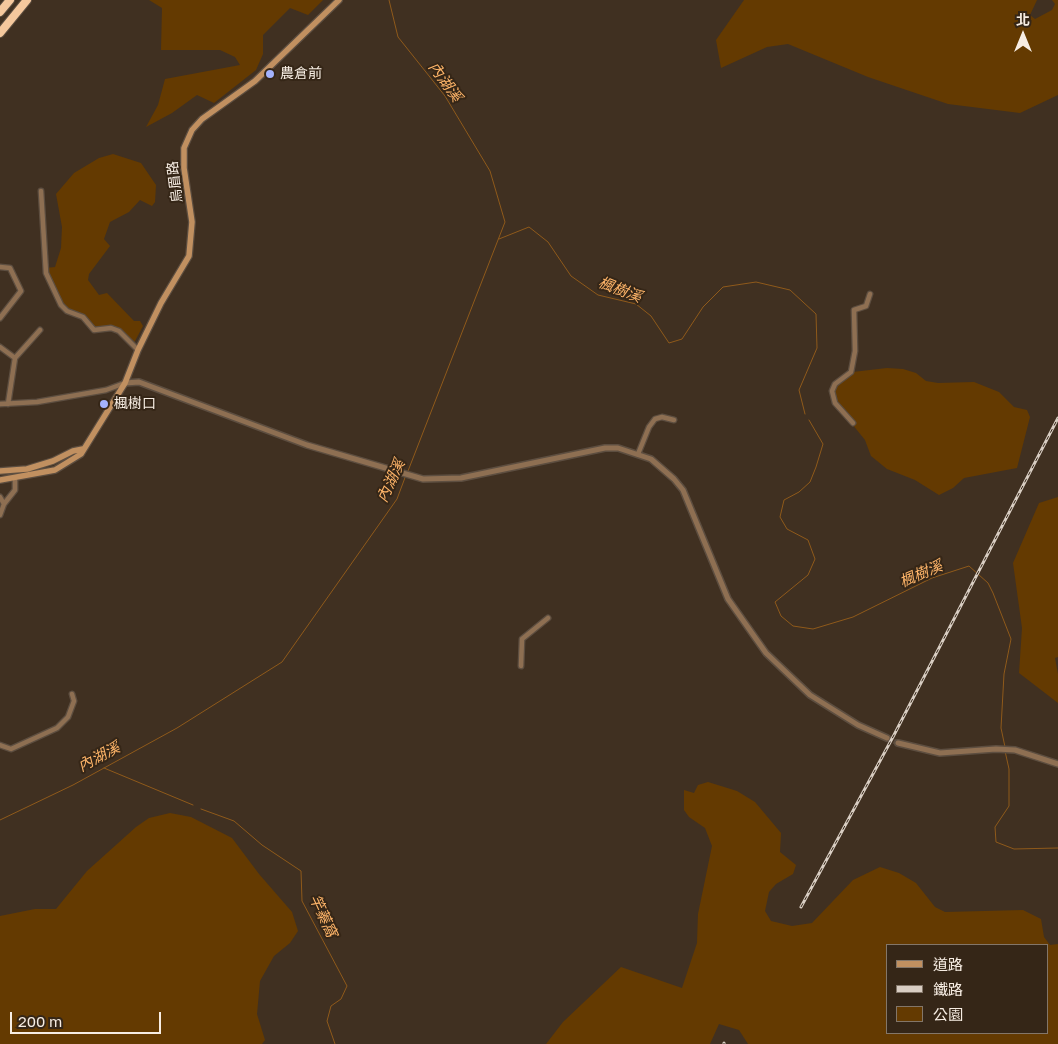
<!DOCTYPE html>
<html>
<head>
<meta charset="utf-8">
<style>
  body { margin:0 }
  #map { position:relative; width:1058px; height:1044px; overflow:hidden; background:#403021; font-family:"Golos Text","Noto Sans TC",sans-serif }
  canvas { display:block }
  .legend { position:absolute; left:886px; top:944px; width:162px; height:90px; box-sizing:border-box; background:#352617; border:1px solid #837669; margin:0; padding:6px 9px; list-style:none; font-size:15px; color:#f7ede3 }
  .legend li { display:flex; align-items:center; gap:10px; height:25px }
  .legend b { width:25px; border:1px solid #837669 }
  .north { position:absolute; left:998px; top:10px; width:50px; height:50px; -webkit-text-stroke:4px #352617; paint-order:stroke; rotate:0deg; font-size:14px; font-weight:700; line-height:20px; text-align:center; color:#f7ede3 }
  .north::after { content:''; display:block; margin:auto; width:18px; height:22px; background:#f7ede3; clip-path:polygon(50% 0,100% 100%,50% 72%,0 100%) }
  .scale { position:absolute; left:10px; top:1012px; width:151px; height:22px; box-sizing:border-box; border:2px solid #f7ede3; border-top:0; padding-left:6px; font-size:15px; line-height:18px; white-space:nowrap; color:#f7ede3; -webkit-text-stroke:4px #352617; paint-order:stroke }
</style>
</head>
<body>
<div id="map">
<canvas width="1058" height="1044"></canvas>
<ul class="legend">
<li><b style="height:6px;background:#c19060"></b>道路</li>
<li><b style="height:6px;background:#d9cec3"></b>鐵路</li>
<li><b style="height:14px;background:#643a01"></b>公園</li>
</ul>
<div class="north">北</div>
<div class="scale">200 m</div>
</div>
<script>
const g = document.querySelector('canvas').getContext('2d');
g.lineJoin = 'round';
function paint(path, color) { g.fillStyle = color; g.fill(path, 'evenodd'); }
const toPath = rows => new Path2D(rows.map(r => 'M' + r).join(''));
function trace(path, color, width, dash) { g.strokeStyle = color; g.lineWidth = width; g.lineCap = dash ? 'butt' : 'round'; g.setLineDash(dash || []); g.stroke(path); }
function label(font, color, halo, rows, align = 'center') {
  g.font = font + ' "Golos Text","Noto Sans TC",sans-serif'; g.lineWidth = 4; g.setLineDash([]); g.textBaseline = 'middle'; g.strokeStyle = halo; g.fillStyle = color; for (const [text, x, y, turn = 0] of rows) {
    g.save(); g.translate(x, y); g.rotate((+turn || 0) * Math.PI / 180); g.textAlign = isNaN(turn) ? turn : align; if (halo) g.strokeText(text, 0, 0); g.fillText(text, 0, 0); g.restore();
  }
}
const green = toPath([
  [149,0,323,0,308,15,290,8,263,35,263,54,256,70,214,103,197,95,172,113,146,127,158,105,165,79,240,65,235,57,220,50,161,50,162,8],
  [744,0,1037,0,1030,15,1035,19,1052,10,1055,4,1052,0,1058,0,1058,95,1020,113,948,104,868,77,788,44,767,47,721,68,716,40],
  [113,154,141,163,156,185,155,202,152,206,140,200,129,212,110,222,104,239,110,246,89,274,88,280,99,295,107,293,134,321,140,321,143,326,134,343,114,326,94,329,85,318,60,305,46,268,55,267,61,248,62,227,56,194,74,173,99,158],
  [887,368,903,369,916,373,926,381,938,383,974,382,999,392,1014,407,1027,410,1030,417,1017,468,964,478,953,488,939,495,915,480,887,469,871,456,865,440,831,398,832,386,844,373],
  [1058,497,1058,657,1055,658,1058,674,1058,703,1019,673,1022,628,1013,563,1039,503],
  [708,782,737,791,755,802,781,833,780,852,796,865,793,874,776,884,769,892,765,911,771,921,792,926,812,923,853,880,880,867,899,873,916,883,935,907,945,912,1023,910,1041,919,1044,937,1050,945,1058,944,1058,1044,748,1044,739,1030,719,1024,710,1044,546,1044,563,1022,621,967,682,988,697,943,698,914,712,846,705,828,689,817,684,810,684,790,694,793,698,785],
  [887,945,1047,945,1047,1033,887,1033],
  [170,813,191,817,232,838,259,874,292,912,298,931,290,943,274,956,260,981,257,1014,265,1040,262,1044,0,1044,0,916,35,909,56,909,87,871,136,827,149,818]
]);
const stream = toPath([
  [389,0,398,37,445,96,490,171,505,222,408,471],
  [499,239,529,227,548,242,571,276,598,295,636,304,651,316,669,343,682,339,703,307,723,287,756,282,790,290,816,314,817,348,799,390,805,414],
  [809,420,823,444,816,467,810,482,799,492,784,500,780,517,787,529,808,540,815,559,808,575,775,602,781,616,793,626,813,629,853,617,932,578,969,566,988,583,993,593,1011,639,1004,674,1001,728,1005,747],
  [1005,751,1009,769,1009,806,995,827,996,842,1014,849,1058,848],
  [104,768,193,805],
  [201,809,234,821,262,845,301,871,302,901,347,986,341,999,331,1006,327,1021,335,1044],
  [0,820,73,785,177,728,282,662,397,499,406,475]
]);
const tertiaryTunnel = toPath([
  [887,738,898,743]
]);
const minor = toPath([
  [41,191,46,273,61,305,67,311,83,317,94,330,111,328,119,331,138,350],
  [0,267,10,268,21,291,0,318],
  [0,347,15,358,40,330],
  [0,404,37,402,106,390,125,383],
  [8,404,15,358],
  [853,423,835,403,832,391,835,384,851,372,855,351,854,310,866,306,870,294],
  [638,454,649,427,655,419,662,417,674,420],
  [0,497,4,504],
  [0,515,4,504,15,490,15,478],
  [521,666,522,639,548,618],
  [0,745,11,749,57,728,68,717,74,701,72,694]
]);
const tertiary = toPath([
  [125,383,139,382,307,445,423,479,461,478,605,448,618,448,651,459,674,479,683,490,728,599,766,653,810,695,858,725,887,738],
  [898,743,940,753,996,749,1015,750,1058,764]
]);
const secondary = toPath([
  [0,471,27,469,53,461,73,451,83,449],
  [0,480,55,470,81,454,125,383,138,350,161,303,189,256,192,222,184,168,184,148,192,130,202,119,255,81,339,0]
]);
const motorway = toPath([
  [0,12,10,0],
  [0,33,27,0]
]);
const rail = toPath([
  [801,907,894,735,1058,418],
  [724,1044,724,1043]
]);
const markers = [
  [270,74,5,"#a4b2fc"],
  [104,404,5,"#a4b2fc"]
];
const poiNames = [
  ["農倉前",280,74],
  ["楓樹口",114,404]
];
const streetNames = [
  ["烏眉路",175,182,-97]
];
const waterNames = [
  ["內湖溪",445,82,54],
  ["楓樹溪",620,290,21],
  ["內湖溪",391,481,-65],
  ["楓樹溪",921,574,-23],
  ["內湖溪",99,757,-28],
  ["竿蓁窩",323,916,65]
];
paint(green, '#643a01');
trace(stream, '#8f5a1b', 1);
trace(tertiaryTunnel, '#5b4c3e', 5, [5, 2.5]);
trace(minor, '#5d4e40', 7);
trace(tertiary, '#5d4e40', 8);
trace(secondary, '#5d4e40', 8);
trace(motorway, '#5d4e40', 10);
trace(minor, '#8e6f52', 4.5);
trace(tertiary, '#8e6f52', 5);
trace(secondary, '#c19060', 5.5);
trace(motorway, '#f5c89d', 8);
trace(rail, '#d9cec3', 3);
trace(rail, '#352617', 1, [4]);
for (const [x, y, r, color] of markers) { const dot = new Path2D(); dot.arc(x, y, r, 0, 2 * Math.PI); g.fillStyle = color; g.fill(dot); trace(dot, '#352617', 2); }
label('14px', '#f7ede3', '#352617', poiNames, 'left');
label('14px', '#f7ede3', '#352617', streetNames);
label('italic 15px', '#ffb569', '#352617', waterNames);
</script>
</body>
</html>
